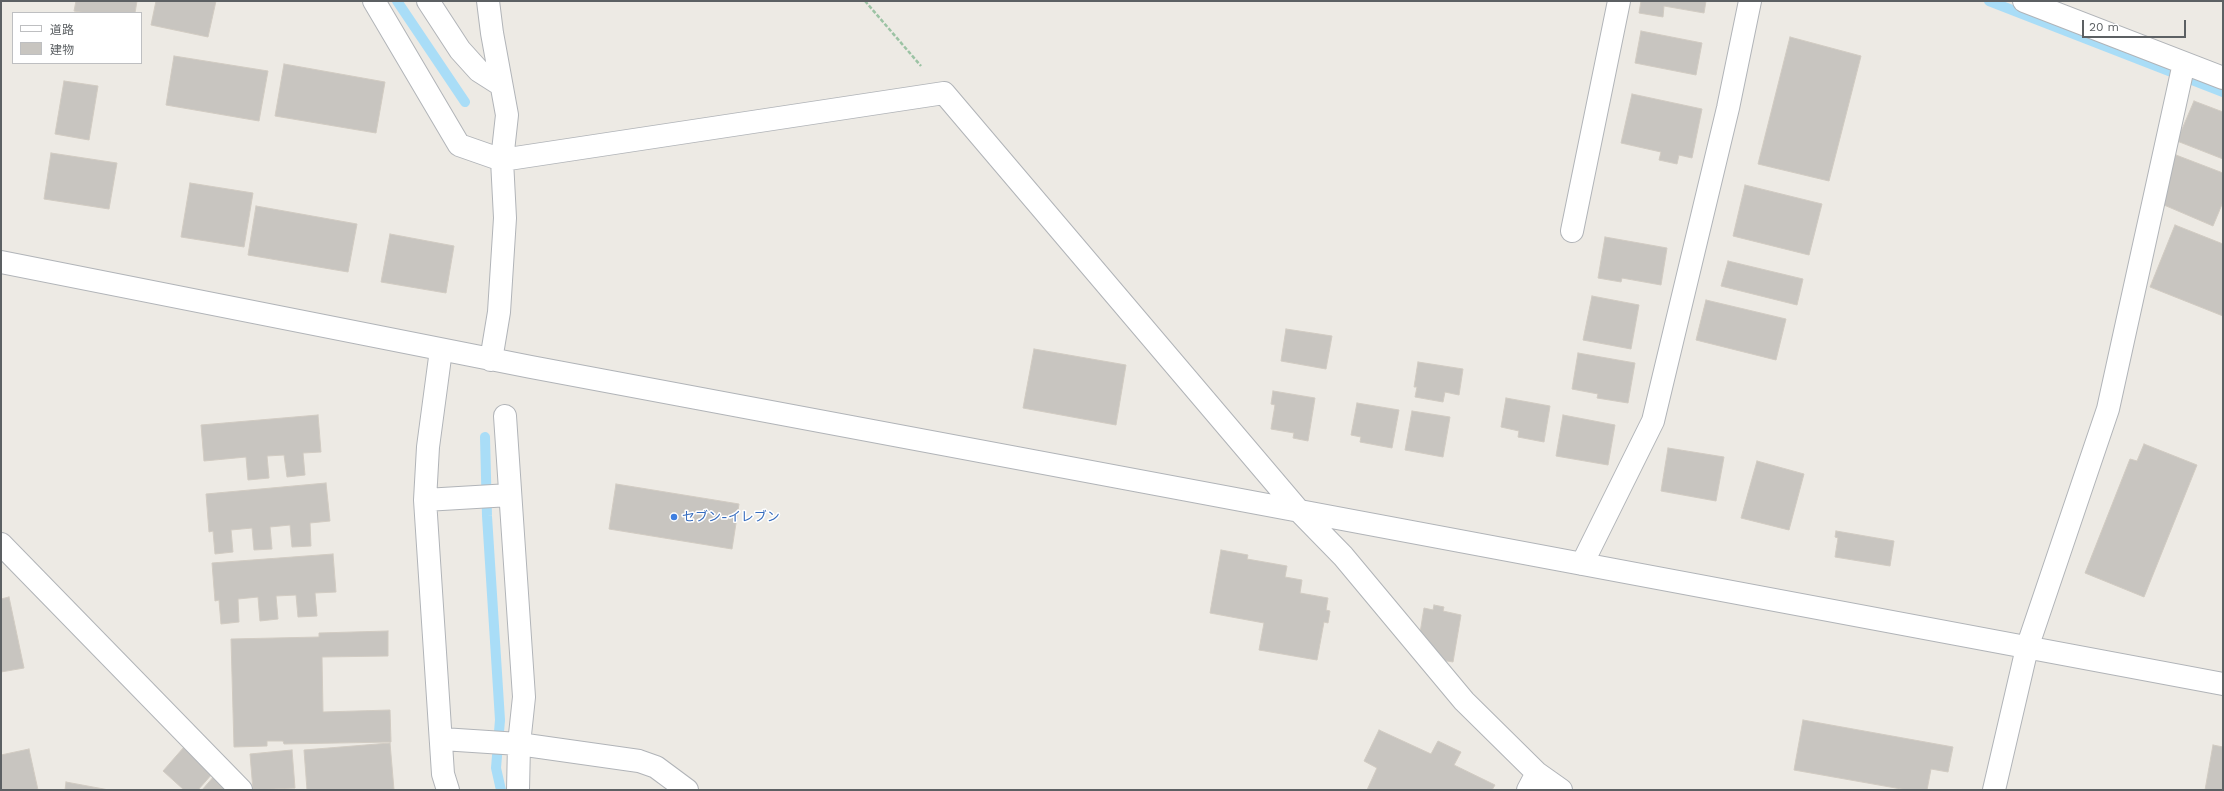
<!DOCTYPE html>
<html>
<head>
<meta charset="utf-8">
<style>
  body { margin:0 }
  #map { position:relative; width:2224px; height:791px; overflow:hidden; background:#edeae4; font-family:"Work Sans","Noto Sans JP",sans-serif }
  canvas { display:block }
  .frame { position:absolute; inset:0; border:2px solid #5c6063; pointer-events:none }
  .legend { position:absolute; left:12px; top:12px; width:130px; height:52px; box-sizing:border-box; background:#fff; border:1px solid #bebfc1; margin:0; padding:5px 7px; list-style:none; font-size:12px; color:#5c6063 }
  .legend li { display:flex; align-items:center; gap:8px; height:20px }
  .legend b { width:20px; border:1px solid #bebfc1 }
  .scale { position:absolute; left:2082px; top:20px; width:104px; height:18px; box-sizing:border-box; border:2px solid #5c6063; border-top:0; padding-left:5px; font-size:12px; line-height:14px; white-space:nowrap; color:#5c6063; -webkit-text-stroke:3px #fff; paint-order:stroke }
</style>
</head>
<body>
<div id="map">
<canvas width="2224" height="791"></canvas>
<div class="frame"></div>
<ul class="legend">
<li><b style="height:5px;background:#fff"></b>道路</li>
<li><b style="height:11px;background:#c8c5c0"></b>建物</li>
</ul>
<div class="scale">20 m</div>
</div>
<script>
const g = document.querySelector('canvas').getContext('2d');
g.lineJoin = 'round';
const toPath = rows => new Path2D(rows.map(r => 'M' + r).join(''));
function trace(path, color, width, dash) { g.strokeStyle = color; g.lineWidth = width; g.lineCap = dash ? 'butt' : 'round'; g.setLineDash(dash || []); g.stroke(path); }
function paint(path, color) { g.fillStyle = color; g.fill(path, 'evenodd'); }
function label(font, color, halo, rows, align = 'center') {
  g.font = font + ' "Work Sans","Noto Sans JP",sans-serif'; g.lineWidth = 3; g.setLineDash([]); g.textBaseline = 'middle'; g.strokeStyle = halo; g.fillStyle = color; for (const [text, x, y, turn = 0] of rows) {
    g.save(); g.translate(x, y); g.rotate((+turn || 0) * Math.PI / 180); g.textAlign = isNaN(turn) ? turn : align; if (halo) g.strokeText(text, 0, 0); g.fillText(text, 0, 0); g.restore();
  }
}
const stream = toPath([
  [397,1,465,102],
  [1989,1,2223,92],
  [485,437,487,516,500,720,496,768,501,790]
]);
const building = toPath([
  [76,1,137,1,135,13,86,13,74,11,76,1],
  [156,1,216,1,208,37,151,25,156,1],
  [1641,1,1706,1,1704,13,1664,6,1663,17,1639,13,1641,1],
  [1641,31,1702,43,1696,75,1635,63,1641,31],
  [1790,37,1861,56,1829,181,1758,164,1790,37],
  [174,56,268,71,259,121,166,105,174,56],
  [284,64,385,82,376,133,275,116,284,64],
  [64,81,98,86,89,140,55,134,64,81],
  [1632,94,1702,109,1692,158,1679,155,1677,164,1659,160,1661,152,1621,143,1632,94],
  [2194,101,2223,112,2223,159,2177,141,2194,101],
  [51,153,117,163,109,209,44,199,51,153],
  [2176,155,2223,173,2223,202,2213,226,2157,202,2176,155],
  [190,183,253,193,244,247,181,237,190,183],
  [1745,185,1822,204,1809,255,1733,236,1745,185],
  [256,206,357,224,348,272,248,255,256,206],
  [2175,225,2223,244,2223,316,2150,287,2175,225],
  [390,234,454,246,446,293,381,282,390,234],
  [1605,237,1667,248,1661,285,1622,278,1621,282,1598,278,1605,237],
  [1728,261,1803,279,1797,305,1721,286,1728,261],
  [1592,296,1639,305,1631,349,1583,340,1592,296],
  [1706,300,1786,319,1776,360,1696,340,1706,300],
  [1286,329,1332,336,1326,369,1281,361,1286,329],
  [1034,349,1126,365,1116,425,1023,408,1034,349],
  [1578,353,1635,363,1628,403,1597,398,1598,394,1572,389,1578,353],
  [1418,362,1463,369,1459,395,1445,392,1443,402,1415,397,1417,387,1414,387,1418,362],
  [1273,391,1315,398,1308,441,1293,438,1294,433,1271,429,1275,405,1271,404,1273,391],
  [1506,398,1550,406,1544,442,1518,437,1519,431,1501,427,1506,398],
  [1357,403,1399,410,1392,448,1360,442,1361,437,1351,435,1357,403],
  [1412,411,1450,417,1443,457,1405,450,1412,411],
  [318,415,321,452,303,453,305,475,287,477,284,455,267,456,269,478,248,480,246,457,204,461,201,425,318,415],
  [1563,415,1615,425,1608,465,1556,456,1563,415],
  [2144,444,2197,465,2144,597,2085,573,2130,459,2137,461,2144,444],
  [1668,448,1724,457,1716,501,1661,491,1668,448],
  [1757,461,1804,474,1789,530,1741,518,1757,461],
  [326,483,330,521,310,523,311,546,292,547,290,525,270,527,272,549,254,550,252,528,231,530,233,552,215,554,213,531,209,532,206,494,326,483],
  [616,484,739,504,732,549,609,529,616,484],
  [1836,531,1894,541,1890,566,1835,557,1838,538,1835,537,1836,531],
  [1221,550,1248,555,1247,559,1287,566,1285,577,1302,580,1300,593,1328,598,1326,610,1330,611,1328,623,1324,622,1317,660,1259,650,1264,623,1210,613,1221,550],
  [333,554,336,592,315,593,317,616,298,617,296,595,276,596,278,619,260,621,258,597,238,599,239,622,221,624,219,600,215,601,212,563,333,554],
  [9,597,24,668,1,672,1,599,9,597],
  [1434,605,1444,607,1443,611,1461,615,1453,662,1441,660,1420,633,1424,608,1433,610,1434,605],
  [388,631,388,656,322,657,323,712,390,710,391,742,284,744,283,741,267,741,267,746,234,747,231,639,319,637,319,633,388,631],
  [1803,720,1953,747,1948,772,1931,769,1927,790,1907,790,1794,770,1803,720],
  [1379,730,1431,754,1438,741,1461,752,1454,765,1495,785,1492,790,1367,790,1377,768,1364,761,1379,730],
  [390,743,394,790,307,790,304,750,390,743],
  [2213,745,2223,747,2223,790,2205,790,2213,745],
  [184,747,213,773,198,790,184,790,163,771,184,747],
  [29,749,38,790,1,790,1,755,29,749],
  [292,750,295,788,253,790,250,754,292,750],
  [215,775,232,790,202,790,215,775],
  [66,782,109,790,65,790,66,782]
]);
const path = toPath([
  [865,1,921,66]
]);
const minor = toPath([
  [374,1,459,145,502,160,944,93,1300,512,1343,556,1464,701,1537,773,1561,790],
  [428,1,460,50,479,71,501,85],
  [488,1,492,33,507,115,502,160,505,218,499,312,491,360],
  [2024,1,2223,78],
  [1572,231,1619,1],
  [1,262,531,367,2223,684],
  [441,350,428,447,425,500,443,774,448,790],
  [505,416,524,697,519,744,518,790],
  [425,500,510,495],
  [1,544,241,790],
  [1582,564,1653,421,1728,108,1750,1],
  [442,739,519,744,639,761,656,767,687,790],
  [1528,790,1537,773],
  [1994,790,2027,648,2108,409,2184,63]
]);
const markers = [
  [674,517,4,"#3f7fe0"]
];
const shopNames = [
  ["セブン-イレブン",682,517]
];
trace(stream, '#a9ddf7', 10);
paint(building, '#c8c5c0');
trace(building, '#d1cbc2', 1);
trace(minor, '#b1b4b8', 24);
trace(path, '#9cc3a4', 2.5, [4, 2]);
trace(minor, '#fff', 22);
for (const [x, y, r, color] of markers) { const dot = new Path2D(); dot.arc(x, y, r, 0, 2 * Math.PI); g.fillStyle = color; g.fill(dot); trace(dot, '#fff', 1.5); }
label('13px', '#366cbe', '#fff', shopNames, 'left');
</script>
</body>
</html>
